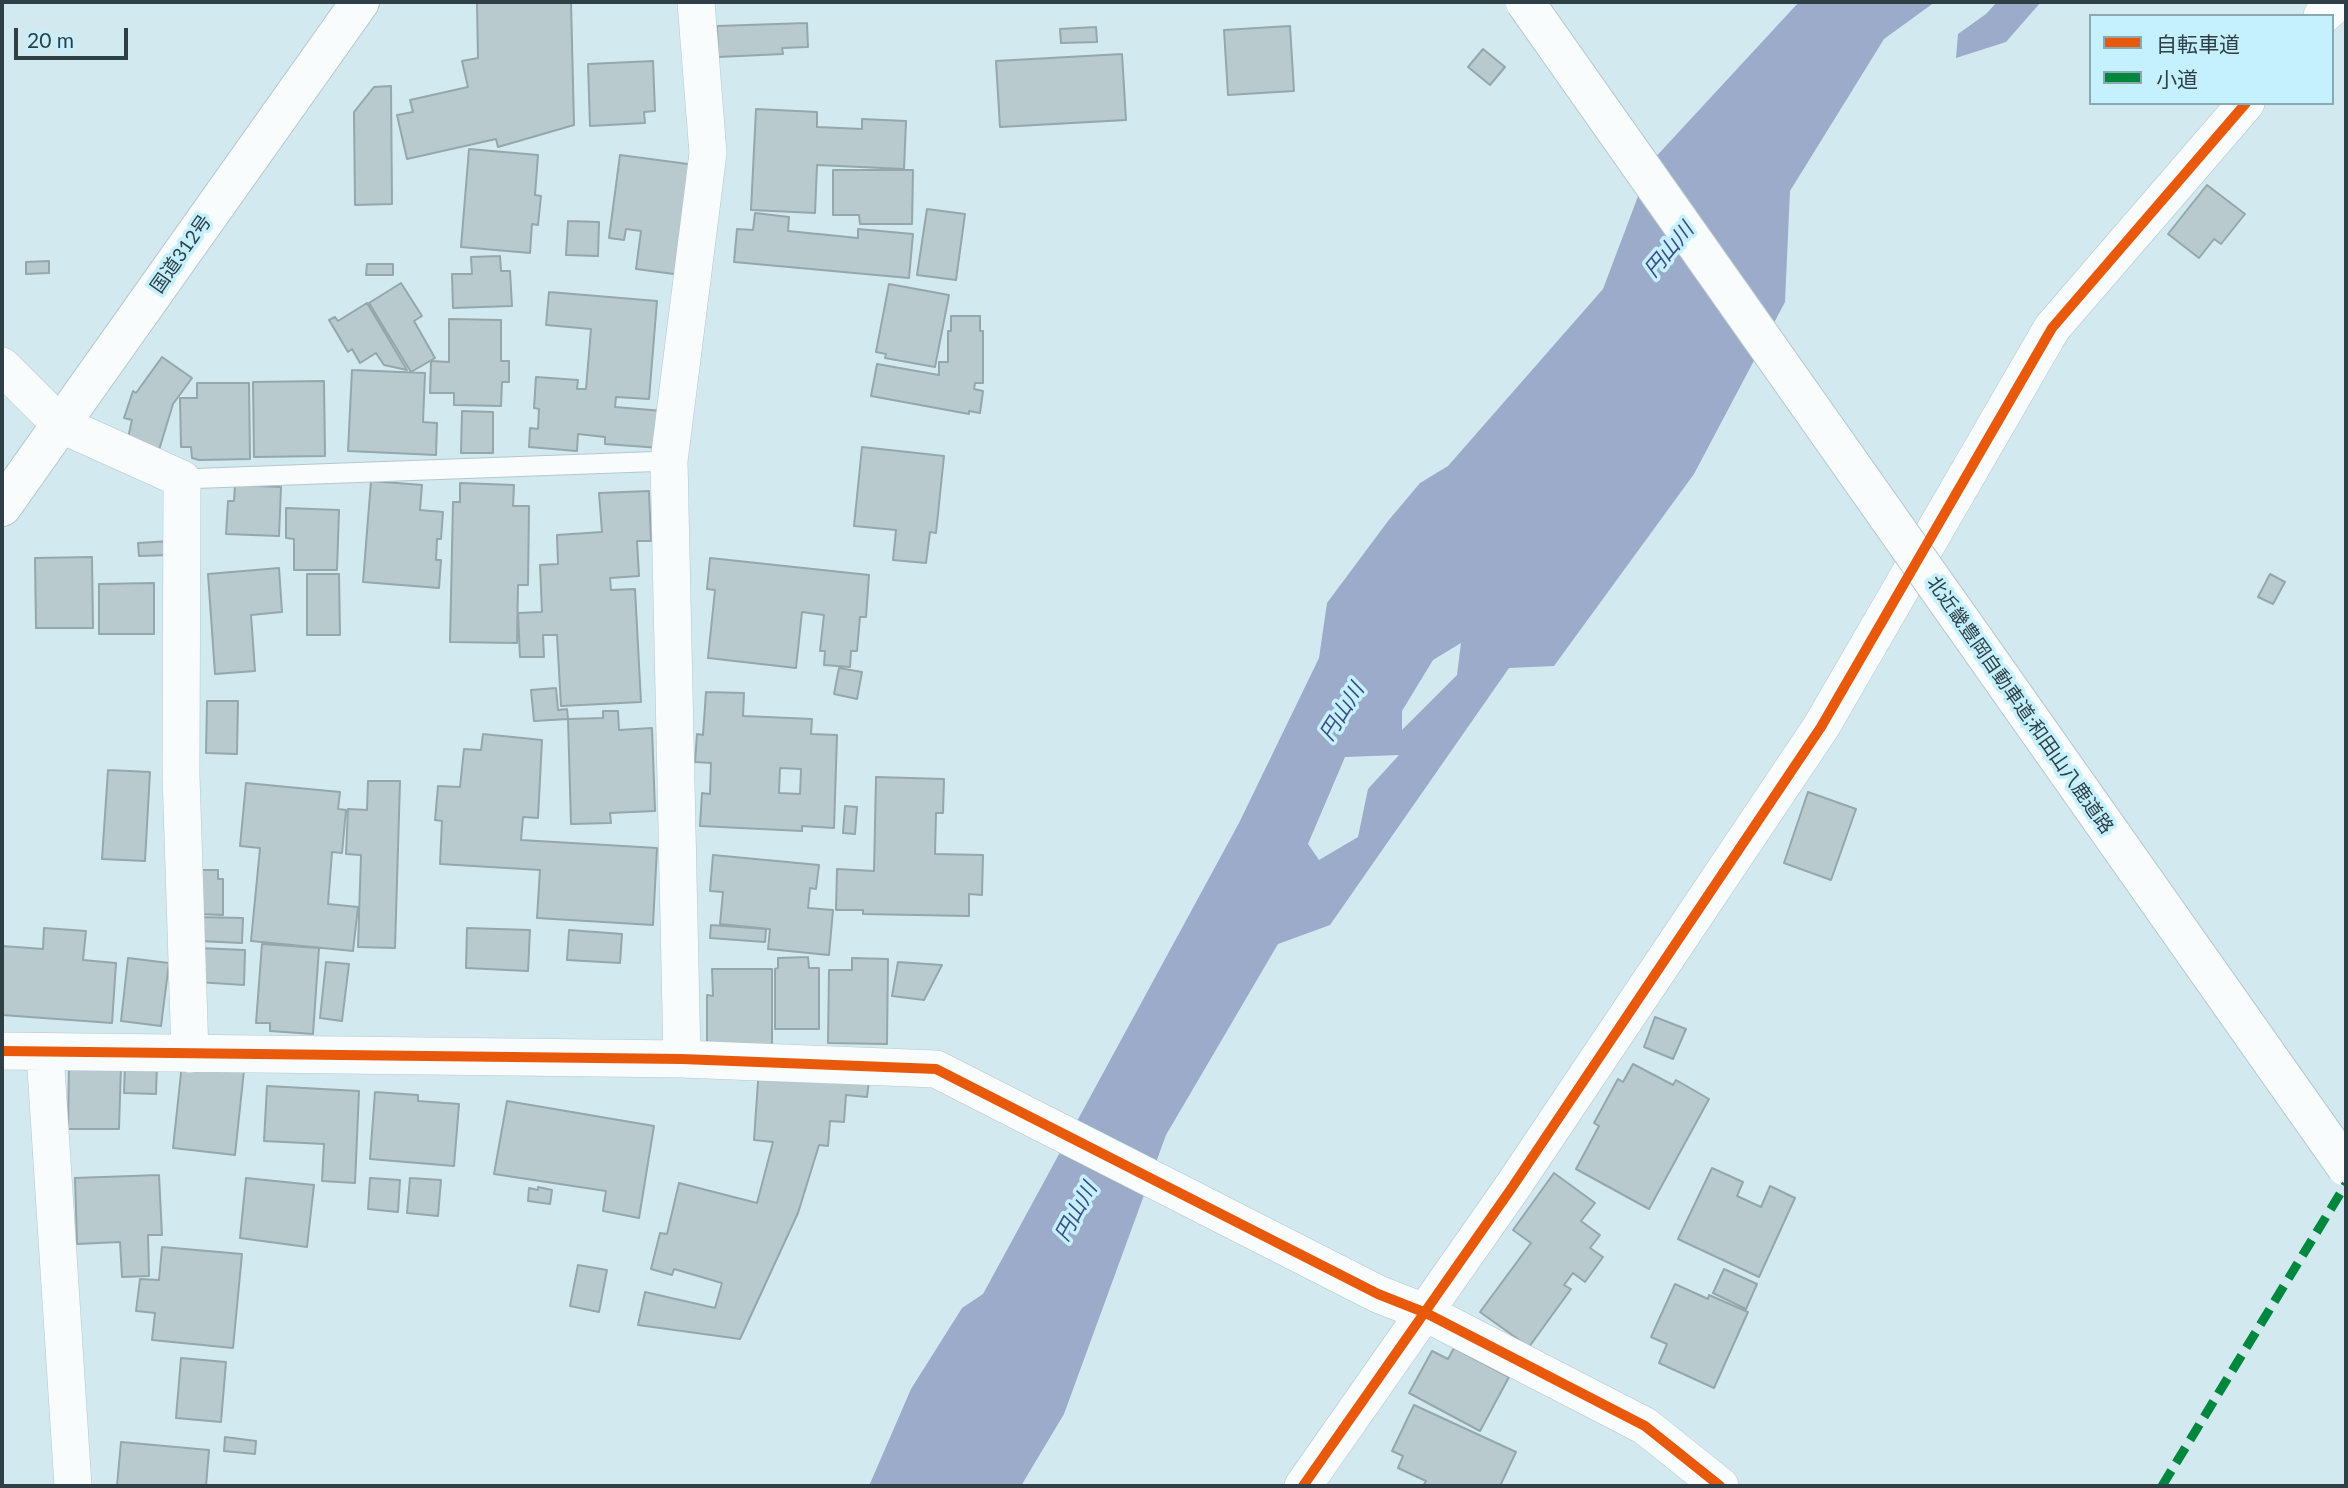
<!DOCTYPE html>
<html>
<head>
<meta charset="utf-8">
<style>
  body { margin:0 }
  #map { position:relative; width:2348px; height:1488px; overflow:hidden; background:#d2e9f0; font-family:Lato,"Noto Sans JP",sans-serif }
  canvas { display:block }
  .frame { position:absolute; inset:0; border:4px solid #2e4045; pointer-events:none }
  .legend { position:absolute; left:2089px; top:14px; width:245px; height:91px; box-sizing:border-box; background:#c5f0fd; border:2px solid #89aab3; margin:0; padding:9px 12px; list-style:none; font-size:21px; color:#2e4045 }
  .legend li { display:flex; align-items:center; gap:14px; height:35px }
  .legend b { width:35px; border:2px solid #89aab3 }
  .scale { position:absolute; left:14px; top:28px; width:114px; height:32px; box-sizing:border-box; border:4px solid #2e4045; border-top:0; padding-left:9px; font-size:21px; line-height:24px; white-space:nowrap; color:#2e4045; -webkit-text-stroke:5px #c5f0fd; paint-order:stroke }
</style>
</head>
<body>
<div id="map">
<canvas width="2348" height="1488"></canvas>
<div class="frame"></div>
<ul class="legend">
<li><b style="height:9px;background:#e8590c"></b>自転車道</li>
<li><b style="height:9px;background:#00873e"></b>小道</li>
</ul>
<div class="scale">20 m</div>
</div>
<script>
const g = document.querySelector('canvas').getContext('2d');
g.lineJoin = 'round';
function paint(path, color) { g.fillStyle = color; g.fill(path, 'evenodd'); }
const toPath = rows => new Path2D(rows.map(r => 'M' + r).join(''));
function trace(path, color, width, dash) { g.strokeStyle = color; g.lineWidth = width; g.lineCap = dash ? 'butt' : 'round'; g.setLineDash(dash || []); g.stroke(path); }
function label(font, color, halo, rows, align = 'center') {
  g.font = font + ' Lato,"Noto Sans JP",sans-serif'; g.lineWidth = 7; g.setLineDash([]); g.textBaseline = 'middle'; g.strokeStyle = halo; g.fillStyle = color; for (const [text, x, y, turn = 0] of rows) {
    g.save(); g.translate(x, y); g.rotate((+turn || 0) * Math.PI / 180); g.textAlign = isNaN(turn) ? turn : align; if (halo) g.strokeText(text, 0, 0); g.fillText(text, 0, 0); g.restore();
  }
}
const water = toPath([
  [1799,2,1935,2,1884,39,1790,191,1785,302,1694,474,1554,666,1509,668,1330,925,1278,944,1166,1135,1064,1414,1021,1486,869,1486,911,1389,962,1308,983,1294,1239,823,1319,658,1327,603,1388,521,1420,483,1448,466,1603,289,1651,162],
  [1461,643,1457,675,1402,730,1402,711,1433,660],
  [1399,755,1368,789,1358,837,1319,860,1308,844,1345,757],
  [1997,2,2041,2,2006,42,1956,58,1958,34,1986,14]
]);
const building = toPath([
  [477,2,571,2,574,125,498,147,496,139,407,159,397,115,413,112,410,100,468,87,462,61,478,58,477,2],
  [807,23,808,47,782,48,783,54,718,57,717,26,807,23],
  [1290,26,1294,91,1228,95,1224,30,1290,26],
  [1096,27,1097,42,1061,43,1060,29,1096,27],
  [1483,49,1505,67,1490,85,1468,67,1483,49],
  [1122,54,1126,120,1000,127,996,61,1122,54],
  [653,61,655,111,644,112,645,123,590,126,588,64,653,61],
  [391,86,392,204,355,205,354,112,374,87,391,86],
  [756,109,817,112,817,127,862,129,862,119,906,121,904,169,817,165,815,213,751,210,756,109],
  [469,149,538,155,535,195,541,196,538,225,532,224,530,253,461,247,469,149],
  [620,155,703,166,689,276,636,269,641,231,626,229,624,240,609,238,620,155],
  [833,170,913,170,912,224,860,224,859,215,833,215,833,170],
  [2207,185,2245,214,2221,244,2214,239,2199,258,2168,234,2207,185],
  [927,209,965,214,956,280,917,275,927,209],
  [755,213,789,217,788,231,858,238,858,229,913,234,909,278,734,262,737,229,753,230,755,213],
  [568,221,599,222,598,256,566,255,568,221],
  [500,256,501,271,510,271,512,306,453,308,452,274,472,274,471,257,500,256],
  [49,261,49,273,26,274,26,262,49,261],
  [367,264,393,264,393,275,366,275,367,264],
  [401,283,422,316,414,321,435,358,411,372,369,303,401,283],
  [889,284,949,295,935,367,885,358,886,354,876,352,889,284],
  [549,292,657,301,649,399,616,397,615,407,663,411,660,448,605,444,605,437,578,434,577,451,529,447,530,428,538,429,539,409,534,408,536,377,578,380,577,389,586,389,591,329,546,325,549,292],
  [367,303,407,370,384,365,376,353,360,363,352,349,348,352,329,320,335,317,338,321,367,303],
  [951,316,980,316,980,331,983,331,983,383,975,383,974,389,983,391,980,413,969,411,969,414,871,396,877,364,939,375,939,362,948,362,948,331,951,331,951,316],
  [449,319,501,320,501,361,509,361,509,382,502,382,501,406,454,405,454,393,430,393,431,361,449,362,449,319],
  [162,357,192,378,173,404,159,450,128,438,132,420,124,418,133,391,136,393,162,357],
  [352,370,425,373,423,422,437,423,436,455,348,451,352,370],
  [324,381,325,456,254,457,253,382,324,381],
  [197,383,249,383,250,459,199,460,192,458,191,447,181,447,180,398,197,398,197,383],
  [462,411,493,412,493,453,461,453,462,411],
  [862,447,944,456,936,533,930,532,926,563,893,560,896,530,854,526,862,447],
  [371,481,422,485,420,510,443,512,441,539,437,539,436,560,441,560,439,588,363,582,371,481],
  [460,483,514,485,513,506,529,506,528,585,518,585,517,643,450,642,453,502,460,502,460,483],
  [235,485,281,487,279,536,226,534,228,501,234,501,235,485],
  [649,491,651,541,637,541,639,576,610,578,611,590,635,589,641,702,561,706,557,635,543,635,544,657,520,657,518,613,542,612,540,565,558,564,557,535,602,532,599,493,649,491],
  [286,508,339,510,337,570,294,570,294,539,286,538,286,508],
  [170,541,170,555,139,556,138,543,170,541],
  [92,557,93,628,36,628,35,558,92,557],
  [710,558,869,575,866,617,860,617,857,651,851,651,850,667,824,665,825,651,820,651,824,615,802,612,796,668,708,658,715,590,707,589,710,558],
  [279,568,282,612,251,615,255,671,215,674,208,574,279,568],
  [307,574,339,574,340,635,307,635,307,574],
  [2270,574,2285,582,2273,604,2258,597,2270,574],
  [154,583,154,634,99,634,99,584,154,583],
  [839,668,862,672,857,699,834,694,839,668],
  [556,688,558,710,567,709,568,719,534,721,531,690,556,688],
  [706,692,744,693,743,716,812,719,811,734,837,735,834,828,802,826,802,831,700,826,702,793,710,794,711,763,695,762,697,734,703,735,706,692],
  [780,768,801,769,800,794,779,793,780,768],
  [207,701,238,701,237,754,206,753,207,701],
  [603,711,618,711,619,730,652,728,655,811,610,813,611,823,571,824,568,719,603,718,603,711],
  [483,734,542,740,538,818,523,817,521,840,657,848,653,925,537,918,540,870,440,864,442,821,435,820,438,786,460,787,464,749,481,750,483,734],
  [108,770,150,772,145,861,102,859,108,770],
  [876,777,944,779,943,813,936,813,935,854,983,855,982,895,969,894,969,916,863,914,863,910,836,910,837,869,874,871,876,777],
  [368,781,400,781,395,948,358,947,361,855,346,854,348,809,367,810,368,781],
  [246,783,340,792,338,809,346,810,342,853,332,852,328,904,358,907,353,951,251,941,260,848,240,846,246,783],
  [1808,792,1856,809,1831,880,1784,863,1808,792],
  [845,806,857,807,855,834,843,833,845,806],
  [713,855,819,865,816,889,810,888,808,908,833,910,829,955,768,949,770,929,720,924,723,892,710,891,713,855],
  [201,870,218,870,218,879,223,879,223,915,199,914,201,870],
  [198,917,243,918,242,943,198,941,198,917],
  [711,925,766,929,765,942,710,938,711,925],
  [44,928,86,931,83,960,116,963,112,1023,2,1015,2,946,43,949,44,928],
  [467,928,530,930,528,971,466,968,467,928],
  [569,930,622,934,620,963,567,960,569,930],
  [262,944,319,948,313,1034,270,1031,270,1023,256,1023,262,944],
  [198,948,245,950,244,985,197,982,198,948],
  [808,957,809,968,819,968,819,1029,775,1029,775,969,778,968,778,958,808,957],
  [128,958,169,963,161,1026,121,1021,128,958],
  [852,958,888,959,887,1044,828,1043,829,970,852,970,852,958],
  [326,962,349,964,342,1021,320,1018,326,962],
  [898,962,942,965,924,1000,892,996,898,962],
  [712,969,772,969,772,1045,707,1046,707,995,713,996,712,969],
  [1655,1017,1686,1029,1673,1059,1644,1047,1655,1017],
  [125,1062,157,1063,156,1094,124,1093,125,1062],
  [69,1064,121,1065,119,1129,68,1129,69,1064],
  [182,1064,244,1070,235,1155,173,1148,182,1064],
  [1633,1064,1673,1085,1676,1080,1709,1099,1649,1209,1576,1169,1599,1126,1594,1123,1618,1079,1623,1082,1633,1064],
  [759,1067,870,1072,867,1097,846,1095,844,1122,830,1121,828,1146,819,1145,798,1213,740,1339,638,1325,645,1292,715,1308,722,1283,674,1269,672,1275,651,1269,660,1233,667,1234,679,1183,757,1203,773,1142,754,1140,759,1067],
  [267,1086,359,1091,355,1183,322,1181,324,1144,264,1141,267,1086],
  [375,1092,418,1095,418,1101,459,1104,454,1166,370,1159,375,1092],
  [507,1101,654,1126,639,1218,603,1211,606,1191,494,1174,507,1101],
  [1712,1168,1743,1182,1737,1196,1761,1207,1770,1186,1795,1198,1759,1277,1678,1239,1712,1168],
  [1554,1173,1595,1203,1581,1221,1600,1235,1590,1248,1603,1257,1585,1282,1573,1273,1564,1285,1571,1289,1529,1347,1480,1312,1531,1243,1513,1230,1554,1173],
  [159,1175,162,1235,148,1235,149,1276,122,1277,120,1242,77,1244,75,1178,159,1175],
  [246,1178,314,1185,307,1247,240,1238,246,1178],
  [370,1178,400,1180,398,1212,368,1209,370,1178],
  [410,1178,441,1180,438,1216,407,1213,410,1178],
  [538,1187,552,1190,550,1204,528,1201,529,1188,538,1190,538,1187],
  [162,1247,242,1254,233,1348,152,1340,155,1313,136,1311,140,1279,159,1280,162,1247],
  [578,1265,607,1270,599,1312,570,1306,578,1265],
  [1724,1269,1757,1284,1746,1309,1713,1293,1724,1269],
  [1675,1284,1708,1299,1709,1295,1748,1312,1714,1388,1659,1363,1667,1344,1651,1337,1675,1284],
  [1454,1348,1509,1377,1480,1431,1409,1393,1432,1351,1448,1359,1454,1348],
  [181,1358,226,1362,221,1422,176,1418,181,1358],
  [1414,1405,1516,1452,1500,1486,1423,1486,1426,1481,1398,1468,1403,1456,1392,1451,1414,1405],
  [225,1437,256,1441,255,1454,224,1451,225,1437],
  [121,1442,209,1450,206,1486,117,1486,121,1442]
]);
const lane = toPath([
  [182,479,669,461]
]);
const street = toPath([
  [2322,16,2338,2],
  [2,366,60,424,182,479,181,775,190,1054],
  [2,1051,682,1059,936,1069,1378,1294,1426,1313,1645,1426,1720,1486],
  [45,1053,73,1486],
  [682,1059,669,461,708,153,696,2],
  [1303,1486,1511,1189,1821,727,2052,328,2246,103]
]);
const highway = toPath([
  [2,507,360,2]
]);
const highwayBridge = toPath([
  [1525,2,2346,1167]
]);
const quiet = toPath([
  [2162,1486,2346,1184]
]);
const cycleway = toPath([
  [2,1051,682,1059,936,1069,1378,1294,1426,1313,1645,1426,1720,1486],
  [1303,1486,1511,1189,1821,727,2052,328,2246,103]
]);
const streetNames = [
  ["国道312号",181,254,-55],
  ["北近畿豊岡自動車道;和田山八鹿道路",2020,705,55]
];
const waterNames = [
  ["円山川",1669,250,-50],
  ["円山川",1342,712,-58],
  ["円山川",1076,1212,-61]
];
paint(water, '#9cabca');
paint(building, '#b8cacd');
trace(building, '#94a7aa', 2);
trace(lane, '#b4c7cc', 21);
trace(street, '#b4c7cc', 38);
trace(highway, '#b4c7cc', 40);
trace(lane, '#f8fcfd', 19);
trace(street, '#f8fcfd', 37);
trace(highway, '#f8fcfd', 38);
trace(highwayBridge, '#b4c7cc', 40, []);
trace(highwayBridge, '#f8fcfd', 38);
trace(quiet, '#00873e', 9, [18, 9]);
trace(cycleway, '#e8590c', 10);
label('19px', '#2e4045', '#c5f0fd', streetNames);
label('italic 21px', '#3e4b82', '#c5f0fd', waterNames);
</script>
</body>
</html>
